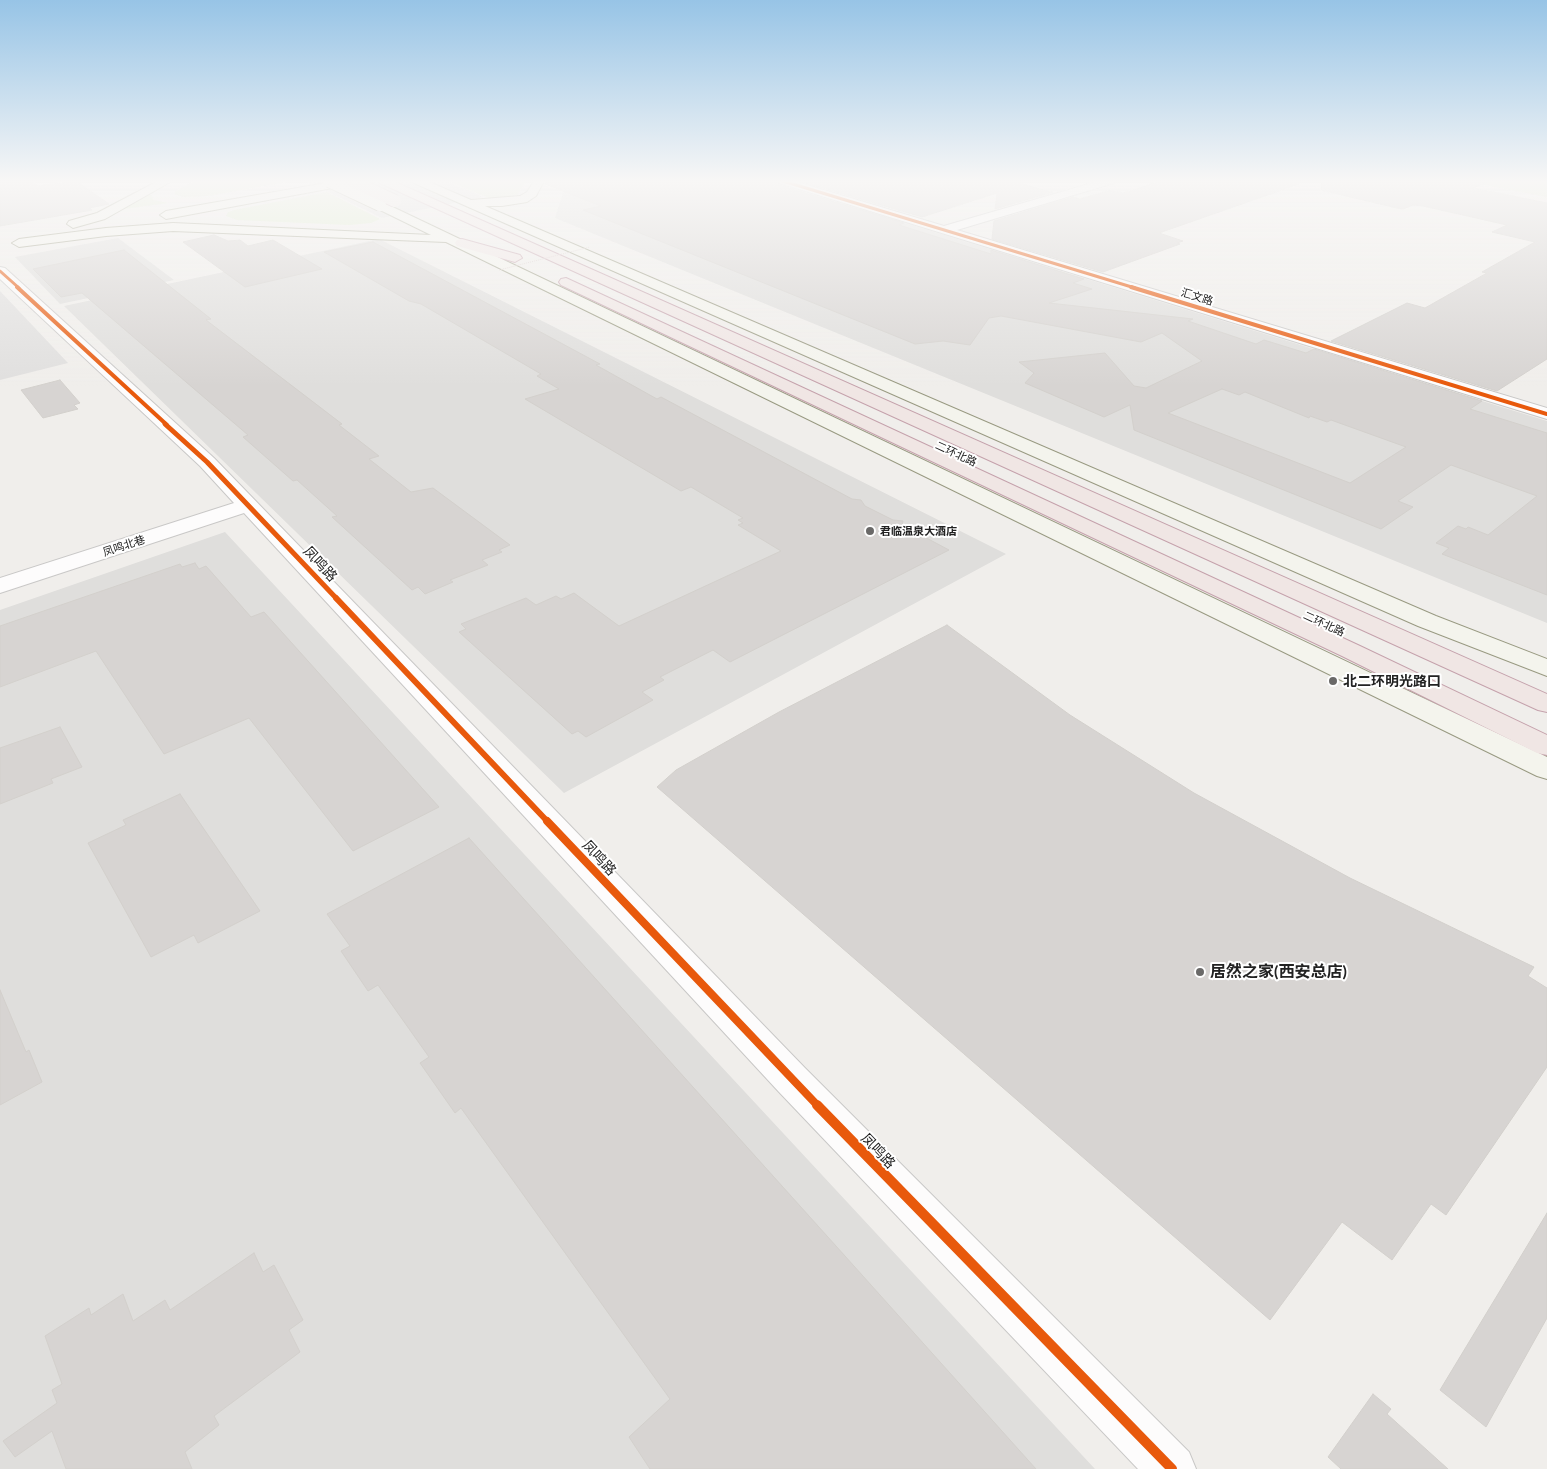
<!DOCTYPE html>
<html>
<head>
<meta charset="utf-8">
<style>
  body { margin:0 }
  canvas { display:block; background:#f0eeeb }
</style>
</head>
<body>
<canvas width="1547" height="1469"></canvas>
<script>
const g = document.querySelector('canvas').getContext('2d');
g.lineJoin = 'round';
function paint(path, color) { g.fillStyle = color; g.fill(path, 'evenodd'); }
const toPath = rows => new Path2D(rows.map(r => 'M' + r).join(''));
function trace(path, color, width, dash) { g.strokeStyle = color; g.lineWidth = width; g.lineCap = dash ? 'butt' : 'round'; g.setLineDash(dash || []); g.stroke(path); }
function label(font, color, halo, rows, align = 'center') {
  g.font = font + ' Lato,"Noto Sans SC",sans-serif'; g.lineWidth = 4; g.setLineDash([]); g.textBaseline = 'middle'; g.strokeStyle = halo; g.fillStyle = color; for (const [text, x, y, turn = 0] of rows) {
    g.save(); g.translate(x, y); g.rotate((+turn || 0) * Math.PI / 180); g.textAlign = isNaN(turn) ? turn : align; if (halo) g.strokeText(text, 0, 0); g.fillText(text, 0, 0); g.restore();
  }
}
const residential = toPath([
  [567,181,769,181,1547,421,1547,623,555,218],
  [118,238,174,280,60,304,15,257],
  [379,239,1006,554,564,793,64,306],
  [225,532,1095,1469,0,1469,0,610]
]);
const grass = toPath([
  [194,181,292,181,208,196,184,197,174,194,176,191],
  [448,181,526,181,517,195,491,199],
  [1463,181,1547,181,1547,197],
  [327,192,380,219,371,223,349,225,237,220,226,216,228,212,234,210],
  [148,195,151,195,154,200,168,203,124,209]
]);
const parking = toPath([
  [0,291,68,363,0,380]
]);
const pier = toPath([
  [306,181,446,181,483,197,382,218]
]);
const building = toPath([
  [0,181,32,181,38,186,76,181,109,204,89,208,92,210,0,226,0,181],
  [546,181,775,181,778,185,904,223,899,225,991,254,991,250,1084,279,1073,283,1092,289,1049,303,1193,319,1188,321,1256,344,1264,340,1306,353,1314,349,1482,401,1470,409,1547,433,1547,595,1442,554,1449,548,1436,543,1458,526,1466,529,1468,527,1488,535,1537,496,1451,465,1398,501,1413,507,1381,529,1134,430,1130,405,1104,417,1025,383,1034,373,1019,362,1105,353,1134,386,1146,388,1202,361,1162,333,1141,342,1001,316,989,318,970,345,943,341,915,344,583,210,601,206,545,184,546,181],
  [1222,389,1239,395,1245,392,1309,418,1310,416,1327,422,1331,420,1406,447,1350,483,1168,413,1222,389],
  [799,181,1020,181,1021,184,1053,192,995,209,997,193,922,217,799,181],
  [1161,181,1298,181,1299,184,1159,233,1183,241,1177,243,1180,244,1103,272,992,239,994,221,1073,197,1080,199,1111,190,1123,193,1161,181],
  [1322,181,1491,181,1473,188,1547,203,1547,359,1497,391,1331,341,1407,303,1425,308,1487,273,1482,272,1535,242,1492,232,1507,225,1423,206,1413,205,1403,209,1397,208,1321,190,1322,181],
  [214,235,228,241,240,240,248,246,273,240,322,269,245,287,183,242,214,235],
  [373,242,600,364,596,365,657,399,661,397,852,499,861,500,865,506,893,520,903,521,902,525,949,550,730,662,713,650,660,677,664,680,642,692,653,700,586,737,578,731,572,734,459,632,466,629,461,624,526,598,536,605,556,596,561,599,574,593,619,626,781,551,738,525,743,523,738,520,743,518,691,487,681,491,525,399,559,389,537,376,541,374,421,304,409,301,324,252,373,242],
  [124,250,211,319,206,320,342,424,339,425,379,456,369,459,411,492,433,488,510,545,499,550,502,552,482,560,488,565,450,580,453,582,425,594,418,587,412,590,332,517,337,516,297,480,293,481,243,437,248,435,82,293,61,297,33,269,124,250],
  [60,380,80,403,74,405,78,409,43,418,21,390,60,380],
  [195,563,199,569,206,566,251,617,264,612,439,807,353,851,249,718,164,754,96,651,0,687,0,626,180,564,182,567,195,563],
  [947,625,1070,715,1194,793,1350,878,1534,967,1528,976,1547,988,1547,1067,1446,1215,1431,1204,1392,1260,1342,1222,1270,1320,657,787,676,770,779,712,947,625],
  [60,727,82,767,51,779,53,783,0,804,0,748,60,727],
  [180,794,260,911,198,943,194,935,151,957,88,843,126,825,123,820,180,794],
  [469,838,845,1256,1036,1469,650,1469,629,1437,670,1399,461,1108,455,1113,420,1063,429,1057,378,985,368,991,341,951,350,946,327,914,469,838],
  [0,990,26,1052,29,1050,42,1082,0,1105,0,990],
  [1547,1213,1547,1318,1486,1427,1440,1390,1547,1213],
  [254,1253,263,1272,274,1265,303,1320,289,1330,300,1352,214,1416,219,1425,185,1452,192,1469,66,1469,52,1431,15,1457,3,1441,57,1403,52,1390,62,1384,45,1336,89,1308,91,1315,123,1294,133,1321,165,1300,170,1310,254,1253],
  [1373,1394,1391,1409,1387,1414,1448,1469,1341,1469,1328,1457,1373,1394]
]);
const tertiary = toPath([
  [777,181,794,181,944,226,1099,181,1115,181,1114,183,957,230,1547,408,1547,419,779,183,777,181],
  [0,267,5,268,214,458,805,1068,1189,1452,1196,1469,1138,1469,779,1092,244,513,0,593,0,578,234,503,200,466,0,279,0,267]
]);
const secondary = toPath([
  [158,181,172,181,105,219,73,228,67,224,69,221,97,213,158,181],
  [337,181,360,181,354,184,166,219,160,215,166,211,337,181],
  [412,181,427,181,471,200,520,196,527,192,534,181,544,181,536,196,527,202,502,206,485,206,1436,616,1547,659,1547,676,1418,626,414,183,412,181],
  [380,201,1547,757,1547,779,1537,776,446,242,173,231,106,236,19,247,12,243,19,239,106,228,173,223,431,235,376,208,374,205,380,201]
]);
const trunk = toPath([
  [379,181,393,181,1547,694,1547,712,1538,710,380,183,379,181],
  [462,239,520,255,522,258,515,262,457,246,455,243,457,240,462,239],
  [566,278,1360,646,1547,735,1547,755,1537,753,1342,656,561,285,559,282,561,279,566,278]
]);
const pathBridge = toPath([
  [499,270,590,247]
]);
const secondaryBridge = toPath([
  [329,181,380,205]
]);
const trunkBridge = toPath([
  [352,181,395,201]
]);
const cyclewayFar5 = toPath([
  [783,181,1135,288],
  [0,271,19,288]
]);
const cyclewayFar4 = toPath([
  [17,287,167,425],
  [1131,287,1547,414]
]);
const cyclewayFar3 = toPath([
  [165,424,207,462,337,599]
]);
const cyclewayFar2 = toPath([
  [336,598,548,822]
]);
const cyclewayFar1 = toPath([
  [547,821,818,1106]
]);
const cycleway = toPath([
  [817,1105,1172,1469]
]);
const markers = [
  [870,531,5,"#6a6968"],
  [1333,681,5,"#6a6968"],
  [1200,972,5,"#6a6968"]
];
const farStreetnames = [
  ["汇文路",1197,297,17],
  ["二环北路",956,454,25],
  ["凤鸣北巷",124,546,-18],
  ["二环北路",1324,624,25]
];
const farPoinames = [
  ["君临温泉大酒店",880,531]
];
const streetNames = [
  ["凤鸣路",320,564,47],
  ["凤鸣路",599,858,47],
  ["凤鸣路",878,1151,46]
];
const poiNames = [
  ["北二环明光路口",1343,681]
];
const nearPoinames = [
  ["居然之家(西安总店)",1210,972]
];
paint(residential, '#dfdedc');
paint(grass, '#ddeccb');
paint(parking, '#e0dfde');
paint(pier, '#dedddd');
paint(building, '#d7d4d2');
trace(building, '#d3d0cc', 1);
trace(tertiary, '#c9c8c7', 2);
trace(secondary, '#999a82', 2);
trace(trunk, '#c5a2ac', 2);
paint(tertiary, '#fdfcfc');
paint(secondary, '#f4f4ed');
paint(trunk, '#f0e6e4');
trace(secondaryBridge, '#999a82', 14, []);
trace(trunkBridge, '#c5a2ac', 14, []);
trace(pathBridge, '#dccecd', 1, [1, 1]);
trace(secondaryBridge, '#f4f4ed', 12);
trace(trunkBridge, '#f0e6e4', 12);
trace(cyclewayFar5, '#e8590c', 3);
trace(cyclewayFar4, '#e8590c', 4);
trace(cyclewayFar3, '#e8590c', 5);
trace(cyclewayFar2, '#e8590c', 6);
trace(cyclewayFar1, '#e8590c', 8);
trace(cycleway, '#e8590c', 10);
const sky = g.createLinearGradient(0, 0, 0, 386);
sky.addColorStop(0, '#97c4e6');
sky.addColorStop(0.47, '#f8f7f6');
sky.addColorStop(1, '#f8f7f600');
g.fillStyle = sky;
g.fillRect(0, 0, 1547, 386);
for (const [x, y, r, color] of markers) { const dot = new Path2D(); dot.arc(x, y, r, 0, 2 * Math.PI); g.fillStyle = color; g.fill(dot); trace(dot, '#fff', 2); }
label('11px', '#222', '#fff', farStreetnames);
label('bold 11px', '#222', '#fff', farPoinames, 'left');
label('14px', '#222', '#fff', streetNames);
label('bold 14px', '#222', '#fff', poiNames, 'left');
label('bold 16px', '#222', '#fff', nearPoinames, 'left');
</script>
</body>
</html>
